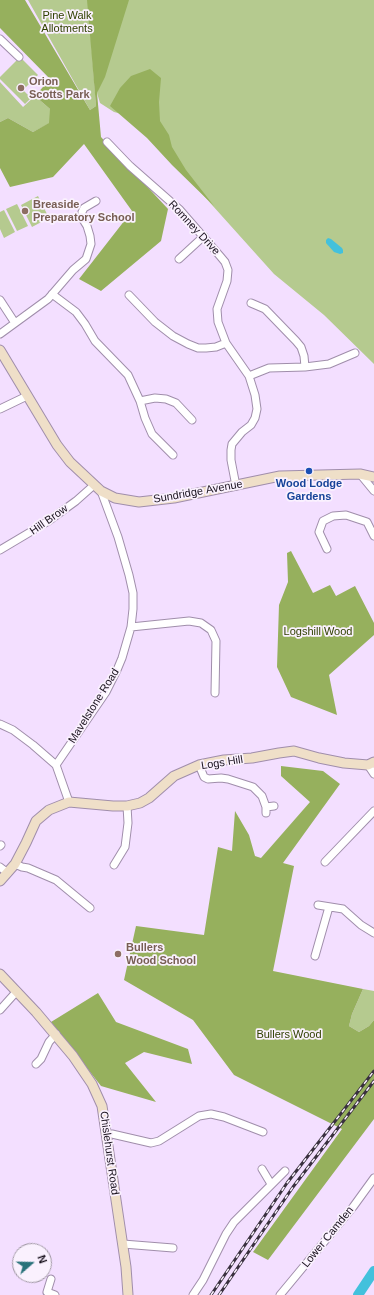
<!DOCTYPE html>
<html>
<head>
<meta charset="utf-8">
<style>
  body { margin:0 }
  #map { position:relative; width:374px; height:1295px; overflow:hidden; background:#f3dfff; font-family:Helvetica,sans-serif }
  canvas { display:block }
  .north { position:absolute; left:12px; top:1243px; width:40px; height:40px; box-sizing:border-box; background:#faf1fe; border:1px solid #a098a4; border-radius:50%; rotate:70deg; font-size:11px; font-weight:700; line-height:16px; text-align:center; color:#1a131e }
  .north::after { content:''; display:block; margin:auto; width:14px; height:18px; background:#29727a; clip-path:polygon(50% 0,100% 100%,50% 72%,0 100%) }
</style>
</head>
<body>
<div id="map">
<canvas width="374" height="1295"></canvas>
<div class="north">N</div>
</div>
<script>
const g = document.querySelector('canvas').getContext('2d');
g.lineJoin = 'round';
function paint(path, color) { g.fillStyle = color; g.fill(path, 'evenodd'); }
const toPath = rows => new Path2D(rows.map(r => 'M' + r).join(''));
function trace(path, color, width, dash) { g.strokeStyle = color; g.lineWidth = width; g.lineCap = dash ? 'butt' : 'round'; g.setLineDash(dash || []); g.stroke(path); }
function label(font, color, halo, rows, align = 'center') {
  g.font = font + ' Helvetica,sans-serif'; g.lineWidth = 3.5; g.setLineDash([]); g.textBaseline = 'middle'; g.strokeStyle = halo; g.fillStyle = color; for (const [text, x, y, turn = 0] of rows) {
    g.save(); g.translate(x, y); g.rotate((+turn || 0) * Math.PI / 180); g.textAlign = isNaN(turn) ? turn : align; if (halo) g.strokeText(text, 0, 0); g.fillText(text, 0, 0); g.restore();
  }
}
const green = toPath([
  [28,0,88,0,96,106,90,110],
  [125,0,374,0,374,364,324,315,274,274,133,117,114,112,100,103,97,93],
  [20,57,38,75,23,90,31,98,25,104,0,79,0,77],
  [0,82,23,107,35,96,50,109,50,123,33,132,8,118,0,122],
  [38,196,49,218,32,227,21,205],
  [17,204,28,226,17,231,6,209],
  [4,210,15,232,4,238,0,229,0,212],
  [363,989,374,991,374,1020,369,1026,359,1032,349,1026,352,1014]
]);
const forest = toPath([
  [0,0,25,0,90,110,96,106,87,0,129,0,105,77,97,93,101,137,168,209,161,241,101,291,79,279,132,211,84,144,53,177,10,187,0,168,0,122,8,118,33,132,49,123,50,109,35,96,50,79,0,28],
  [150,69,161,78,159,102,160,121,169,135,172,147,186,170,214,206,172,165,147,138,110,106,120,88,131,76],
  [291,551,313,593,330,585,336,596,355,586,374,623,374,635,329,675,337,715,291,697,277,667,279,605,288,582,287,553],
  [281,766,323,771,340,784,283,863,294,866,273,971,363,989,352,1014,349,1026,359,1032,369,1026,374,1020,374,1119,268,1260,253,1252,342,1129,234,1075,193,1020,124,980,136,926,204,935,218,847,232,851,235,811,249,835,255,856,261,858,310,802,281,776],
  [98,993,116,1022,188,1049,192,1064,144,1052,125,1063,156,1102,101,1086,51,1022]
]);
const water = toPath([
  [328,238,331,239,342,248,343,250,343,253,340,254,334,252,326,243,326,240]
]);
const river = toPath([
  [358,1295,374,1271]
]);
const street = toPath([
  [0,39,19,57],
  [107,142,130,166,180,210,220,256,225,262,228,270,227,281,217,309,218,322,226,343,249,376,255,395,257,409,255,418,251,425,242,432,232,444,231,450,231,460,236,486],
  [179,259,204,236],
  [52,294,76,312,85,324,95,341,128,375,140,401,145,418,152,434,173,455],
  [129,295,155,322,173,336,188,344,198,348,206,348,216,347,226,343],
  [0,300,15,323],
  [251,303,265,309,296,341,301,347,304,356,305,367],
  [0,334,48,299,73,270,86,259,91,244,90,236,87,226,82,218,82,212,84,208,96,201],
  [249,376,269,368,305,367,329,364,355,353],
  [140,401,155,398,166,399,176,403,192,420],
  [0,409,27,396],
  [360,474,374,491],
  [327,549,319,532,323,521,333,516,346,515,367,522,374,536],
  [0,550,47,522,76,501,94,485],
  [131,627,189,621,201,623,211,630,216,641,215,693],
  [0,724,13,730,33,745,56,765,69,802],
  [56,765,106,692,117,670,122,658,131,627,133,609,133,593,129,575,118,537,101,491],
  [199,765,204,777,208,779,221,778,228,779,253,787,262,796,266,807,266,813],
  [368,765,374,774],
  [266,807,274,806],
  [0,846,1,845],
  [325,862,374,811],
  [15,864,22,867,28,868,56,880,90,908],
  [114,865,125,847,128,823,127,806],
  [0,867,8,873],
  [318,905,343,909,361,925,374,933],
  [315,956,329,907],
  [0,1010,17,991],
  [36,1064,41,1059,49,1042,56,1034],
  [106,1134,112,1134,151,1143,159,1141,199,1116,211,1114,224,1117,263,1132],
  [262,1169,271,1184],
  [123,1244,173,1248],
  [51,1279,47,1292,55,1295],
  [193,1295,203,1280,226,1234,234,1222,285,1171],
  [280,1295,353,1207,374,1178]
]);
const secondary = toPath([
  [0,350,57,445,70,462,101,491,115,498,139,502,174,498,280,476,360,474,374,477],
  [0,881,15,864,26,843,36,821,49,810,69,802,113,806,127,806,140,803,149,798,174,776,199,765,224,760,252,758,279,753,294,751,319,758,344,763,368,765,374,762],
  [0,974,36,1012,73,1056,92,1084,102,1106,126,1267,128,1295]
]);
const rail = toPath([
  [211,1295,287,1183,374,1071],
  [219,1295,293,1187,374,1081]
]);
const markers = [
  [21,88,4,"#8d6e63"],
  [25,211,4,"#8d6e63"],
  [309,471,4,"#1a4fb4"],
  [118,954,4,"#8d6e63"]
];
const parkNames = [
  ["Pine Walk",67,16],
  ["Allotments",67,29],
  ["Logshill Wood",318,632],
  ["Bullers Wood",289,1035]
];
const educationNames = [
  ["Orion",29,82],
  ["Scotts Park",29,95],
  ["Breaside",33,205],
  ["Preparatory School",33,218],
  ["Bullers",126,948],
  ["Wood School",126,961]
];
const streetNames = [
  ["Romney Drive",194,228,47],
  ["Sundridge Avenue",198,492,-10],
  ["Hill Brow",49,520,-35],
  ["Mavelstone Road",94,706,-58],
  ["Logs Hill",222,763,-9],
  ["Chislehurst Road",109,1153,82],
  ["Lower Camden",328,1237,-51]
];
const transitNames = [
  ["Wood Lodge",309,484],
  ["Gardens",309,497]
];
paint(green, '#b5ca8f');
paint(forest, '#96b05d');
paint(water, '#43c1dc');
trace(river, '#43c1dc', 10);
trace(street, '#a08eab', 9);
trace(secondary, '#a08eab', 11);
trace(street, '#fff', 7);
trace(secondary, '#efdfc8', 9);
trace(rail, '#39303e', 3);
trace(rail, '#faf1fe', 1.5, [4.5]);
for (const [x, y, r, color] of markers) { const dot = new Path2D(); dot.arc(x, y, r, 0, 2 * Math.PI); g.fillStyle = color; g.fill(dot); trace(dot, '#faf1fe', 1.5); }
label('11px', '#304000', '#faf1fe', parkNames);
label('bold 11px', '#785e54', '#faf1fe', educationNames, 'left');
label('11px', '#1a131e', '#faf1fe', streetNames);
label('bold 11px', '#164399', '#faf1fe', transitNames);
</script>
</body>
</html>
